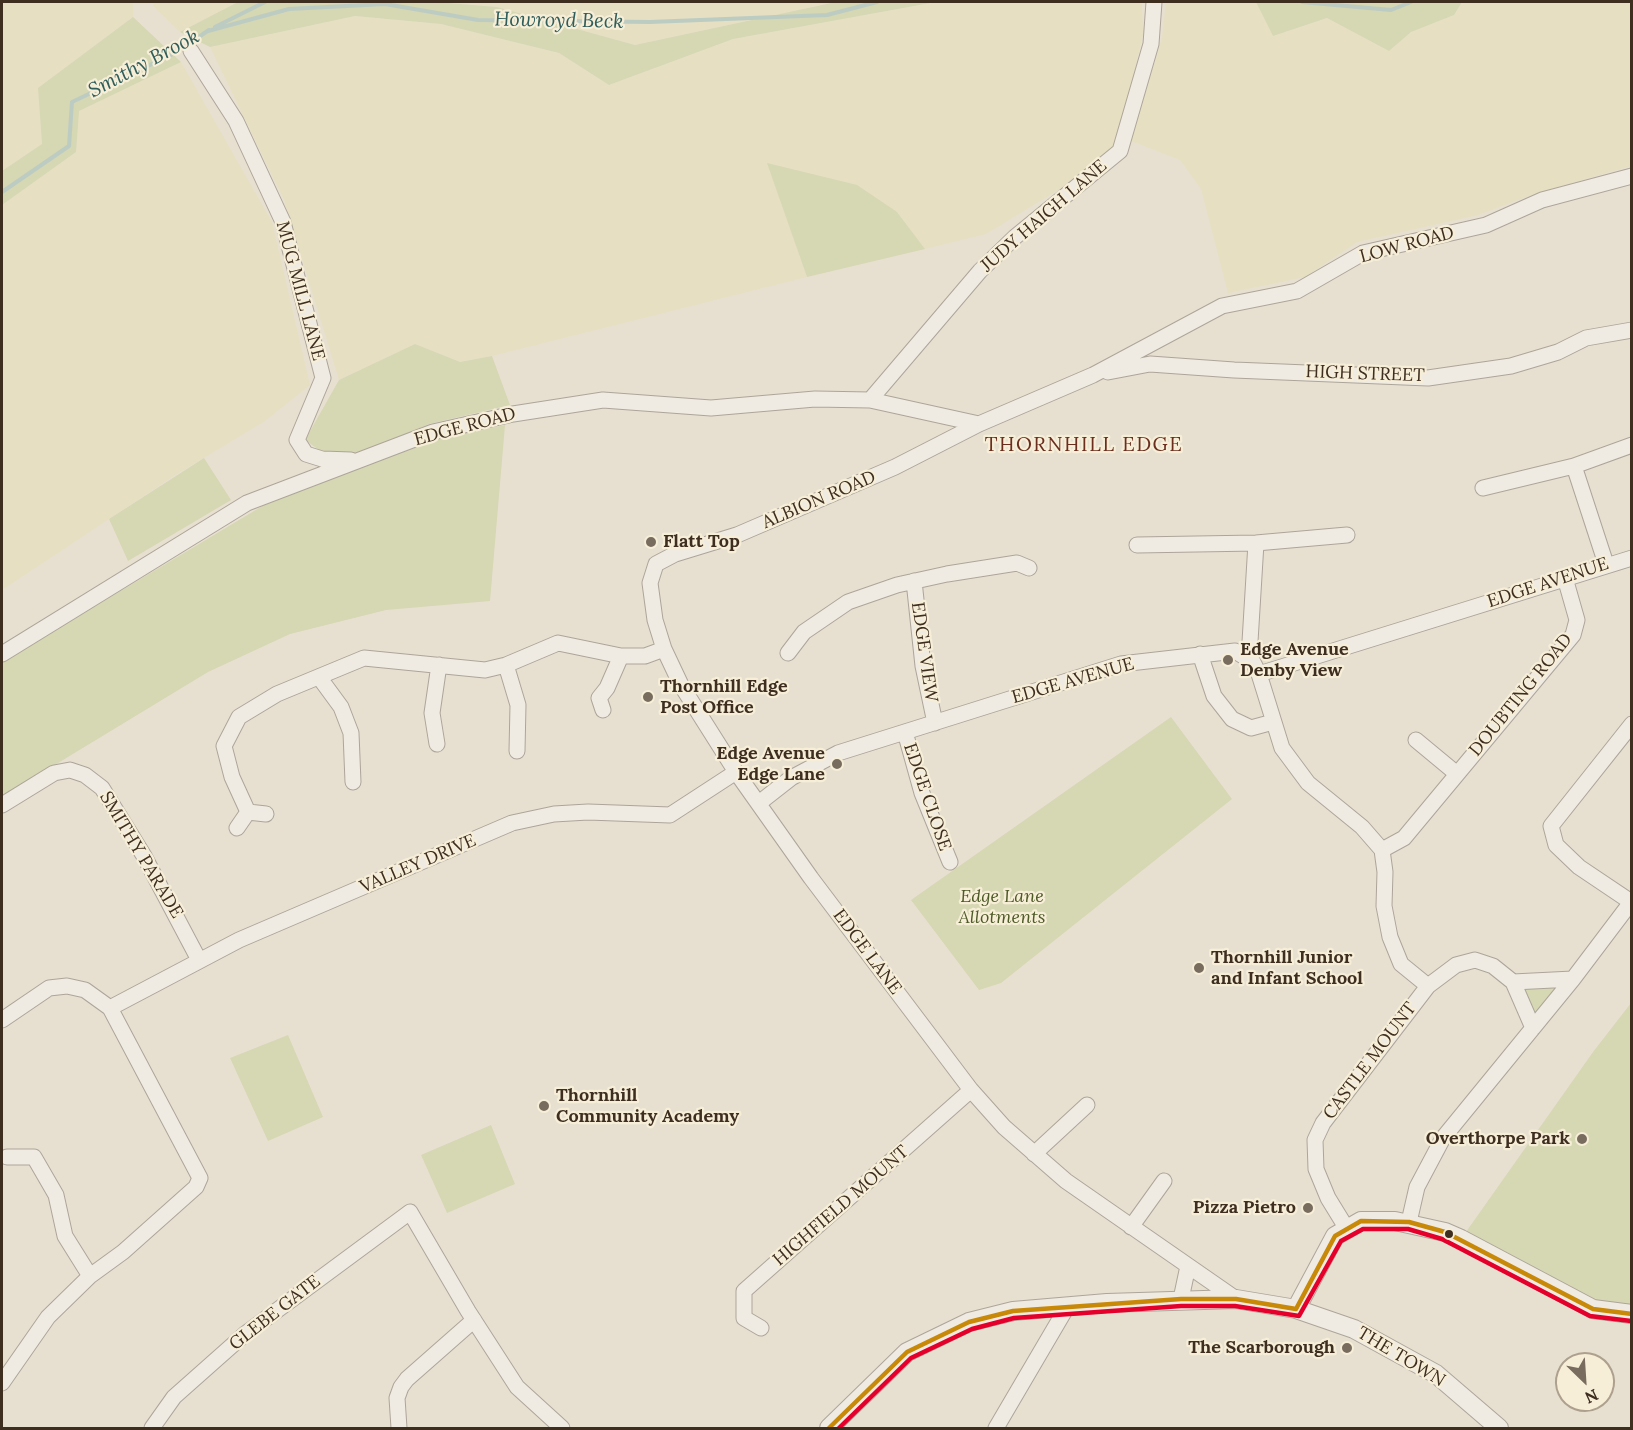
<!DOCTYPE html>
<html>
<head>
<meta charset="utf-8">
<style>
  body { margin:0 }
  #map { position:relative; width:1633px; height:1430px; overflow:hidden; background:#e7e0d1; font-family:Lora,serif }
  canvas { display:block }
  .frame { position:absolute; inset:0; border:3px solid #3d2e20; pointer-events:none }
  .north { position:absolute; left:1555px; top:1352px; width:60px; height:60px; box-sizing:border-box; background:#f7eed8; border:2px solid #ada18e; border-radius:50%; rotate:155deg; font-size:16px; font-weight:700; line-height:24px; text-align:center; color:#3d2e20 }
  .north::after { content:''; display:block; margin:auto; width:21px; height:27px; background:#786c5e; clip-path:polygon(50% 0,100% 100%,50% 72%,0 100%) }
</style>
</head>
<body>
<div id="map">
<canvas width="1633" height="1430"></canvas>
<div class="frame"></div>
<div class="north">N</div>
</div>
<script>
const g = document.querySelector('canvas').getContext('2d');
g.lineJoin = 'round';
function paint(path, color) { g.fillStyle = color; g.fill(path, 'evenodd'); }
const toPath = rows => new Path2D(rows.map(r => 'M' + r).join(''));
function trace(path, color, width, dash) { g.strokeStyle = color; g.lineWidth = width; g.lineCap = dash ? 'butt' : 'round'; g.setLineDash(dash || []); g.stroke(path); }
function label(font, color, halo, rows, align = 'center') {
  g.font = font + ' Lora,serif'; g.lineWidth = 4.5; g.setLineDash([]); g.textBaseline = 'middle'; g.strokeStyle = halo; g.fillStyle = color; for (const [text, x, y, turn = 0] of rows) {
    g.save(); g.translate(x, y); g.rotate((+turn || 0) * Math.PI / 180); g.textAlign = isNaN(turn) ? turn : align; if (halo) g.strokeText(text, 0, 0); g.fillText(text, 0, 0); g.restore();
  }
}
const farmland = toPath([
  [2,2,133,2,133,17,38,88,42,144,2,171],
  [154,2,238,2,180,32,153,6],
  [436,2,836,2,635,45,497,7],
  [936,2,1142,2,1143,35,1114,156,986,234,925,249,897,212,768,164,807,277,492,356,460,362,415,344,339,380,284,200,210,47,355,16,441,24,559,53,609,85,733,39],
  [1166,2,1256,2,1273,36,1327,18,1389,51,1411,32,1454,15,1462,2,1631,2,1631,166,1537,193,1478,215,1357,242,1305,277,1228,293,1201,189,1180,160,1131,141,1162,38],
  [181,62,272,222,310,385,265,421,174,476,2,590,2,205,76,152,78,111]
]);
const green = toPath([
  [238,2,436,2,497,7,635,45,836,2,936,2,733,39,609,85,559,53,441,24,355,16,210,47,180,32],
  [1256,2,1462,2,1454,15,1411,32,1389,51,1327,18,1273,36],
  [133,17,181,62,79,111,76,152,2,205,2,171,42,144,38,88],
  [767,163,857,185,897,212,925,249,807,277],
  [415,344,460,362,492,356,510,405,429,424,361,454,322,452,305,440,339,380],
  [505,425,490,601,386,610,290,634,208,672,2,797,2,662,264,505,436,439],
  [204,458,231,500,128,561,109,519],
  [1171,717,1232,799,1001,983,979,990,911,900],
  [1573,979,1533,1028,1513,982],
  [1631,1003,1631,1314,1617,1314,1461,1239,1593,1052],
  [288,1035,323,1117,268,1141,230,1058],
  [491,1125,515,1184,447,1213,421,1155]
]);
const stream = toPath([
  [1302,2,1391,10,1411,2],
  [215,27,265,2],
  [208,31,289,9,385,4,478,20,650,22,827,15,877,2],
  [2,192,69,146,72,102,175,53,209,30]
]);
const minor = toPath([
  [191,51,236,121,283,222,323,378,297,440,306,454,322,459,351,460],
  [1108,372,1150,364,1234,370,1428,378,1511,366,1558,352,1586,338,1632,330],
  [870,400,980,271,1015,237,1120,151,1151,44,1154,2],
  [1483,488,1574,466],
  [1137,545,1256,543,1347,535],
  [1606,564,1574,466,1632,445],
  [914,581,923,666,935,723],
  [788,653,804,632,848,602,897,585,947,574,1017,563,1029,568],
  [2,654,247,503,433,432,513,414,603,400,711,408,815,399,870,400,979,424],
  [1200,654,1214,696,1232,719,1251,728,1273,722],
  [1249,658,1256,543],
  [506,665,518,705,517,751],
  [1259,674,1282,748,1308,783,1362,827,1382,850,1404,838,1573,635,1577,620,1565,578],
  [319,677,341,707,351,733,353,782],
  [603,710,599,698,607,688,621,656],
  [905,732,922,793,950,862],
  [1416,740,1457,774],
  [437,744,432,713,439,665],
  [759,803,791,778,838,753,1121,664,1235,651,1253,662,1259,674,1632,558],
  [2,805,54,773,70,770,85,775,102,788,144,856,199,960],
  [248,812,266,814],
  [237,828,248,812,232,777,224,746,239,717,277,694,364,658,485,670,506,665,558,643,621,656,645,656,664,649],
  [1382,850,1385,872,1384,906,1390,937,1401,964,1428,986],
  [1631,902,1579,867,1556,845,1551,826,1632,724],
  [1513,982,1573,979],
  [110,1008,239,940,512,823,554,814,588,812,670,815,736,772],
  [2,1020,49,988,67,986,85,990,110,1008,200,1178,196,1187,123,1252,90,1276,48,1317,2,1383],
  [1034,1154,1087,1105],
  [7,1157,34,1157,56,1195,65,1236,90,1276],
  [1409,1222,1417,1187,1443,1138,1573,979,1632,901],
  [1131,1227,1164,1181],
  [1347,1229,1328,1198,1316,1169,1315,1140,1323,1123,1428,986,1456,965,1475,960,1493,966,1513,982,1533,1028],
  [1181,1299,1188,1266],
  [1236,1299,1066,1181,1004,1127,971,1090,811,878,736,772,681,685,664,649,655,620,650,583,656,564,675,554,737,535,895,467,979,424,1093,375,1222,306,1297,291,1363,253,1486,225,1542,200,1632,176],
  [761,1328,744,1318,744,1291,971,1090],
  [152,1428,174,1397,245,1334,410,1212,468,1311,517,1387,562,1428],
  [399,1428,397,1398,401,1387,407,1379,474,1320],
  [996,1428,1067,1307]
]);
const tertiary = toPath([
  [1296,1309,1335,1236,1361,1221,1395,1221,1445,1232,1461,1239,1593,1309,1632,1314],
  [829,1428,907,1352,969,1322,1013,1311,1107,1303,1236,1299,1296,1309,1354,1329,1436,1374,1499,1428]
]);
const bus1 = toPath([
  [829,1428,907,1352,969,1322,1013,1311,1181,1299,1236,1299,1296,1309,1335,1236,1361,1221,1409,1222,1445,1232,1593,1309,1632,1314]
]);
const bus2 = toPath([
  [839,1428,911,1358,972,1329,1014,1318,1181,1306,1235,1306,1299,1316,1341,1241,1363,1229,1408,1229,1442,1239,1590,1316,1631,1321]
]);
const markers = [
  [651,542,6,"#786c5e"],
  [1228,660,6,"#786c5e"],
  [648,697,6,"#786c5e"],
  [837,764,6,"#786c5e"],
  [1199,968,6,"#786c5e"],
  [544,1106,6,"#786c5e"],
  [1582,1139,6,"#786c5e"],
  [1308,1208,6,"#786c5e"],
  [1449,1234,5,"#3d2e20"],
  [1347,1348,6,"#786c5e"]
];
const streetNames = [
  ["JUDY HAIGH LANE",1044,216,-41],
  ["LOW ROAD",1407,245,-15],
  ["MUG MILL LANE",300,291,75],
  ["HIGH STREET",1365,374,2],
  ["EDGE ROAD",465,427,-15],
  ["ALBION ROAD",819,500,-23],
  ["EDGE AVENUE",1548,583,-18],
  ["EDGE VIEW",924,652,82],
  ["EDGE AVENUE",1073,681,-16],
  ["DOUBTING ROAD",1521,695,-51],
  ["EDGE CLOSE",927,797,71],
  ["SMITHY PARADE",141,855,59],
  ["VALLEY DRIVE",418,864,-23],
  ["EDGE LANE",867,952,53],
  ["CASTLE MOUNT",1370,1061,-53],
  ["HIGHFIELD MOUNT",841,1206,-41],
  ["GLEBE GATE",275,1313,-38],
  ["THE TOWN",1401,1357,31]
];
const poiNames = [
  ["Flatt Top",663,542],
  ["Edge Avenue",1240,650],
  ["Denby View",1240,671],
  ["Thornhill Edge",660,687],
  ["Post Office",660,708],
  ["Edge Avenue",825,754,"right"],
  ["Edge Lane",825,775,"right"],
  ["Thornhill Junior",1211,958],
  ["and Infant School",1211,979],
  ["Thornhill",556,1096],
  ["Community Academy",556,1117],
  ["Overthorpe Park",1570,1139,"right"],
  ["Pizza Pietro",1296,1208,"right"],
  ["The Scarborough",1335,1348,"right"]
];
const parkNames = [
  ["Edge Lane",1002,897],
  ["Allotments",1002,918]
];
const waterNames = [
  ["Howroyd Beck",559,21,1],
  ["Smithy Brook",144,64,-28]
];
const neighbourhoodNames = [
  ["THORNHILL EDGE",1084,445]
];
paint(farmland, '#e6dfc2');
paint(green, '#d6d7b3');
trace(stream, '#bcccc2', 4);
trace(minor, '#ada599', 17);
trace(tertiary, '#ada599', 20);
trace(minor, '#efebe3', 15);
trace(tertiary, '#efebe3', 18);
trace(bus1, '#c88808', 4.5);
trace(bus2, '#e4002b', 4.5);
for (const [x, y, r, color] of markers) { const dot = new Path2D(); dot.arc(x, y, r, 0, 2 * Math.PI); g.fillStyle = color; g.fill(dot); trace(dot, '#f7eed8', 2); }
label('18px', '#3d2e20', '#f7eed8', streetNames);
label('bold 18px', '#3d2e20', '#f7eed8', poiNames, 'left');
label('italic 18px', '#4d5a26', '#f7eed8', parkNames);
label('italic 20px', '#2f5d5a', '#f7eed8', waterNames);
g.letterSpacing = '1.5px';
label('20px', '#6b2e1e', '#f7eed8', neighbourhoodNames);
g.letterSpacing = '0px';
</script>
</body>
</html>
